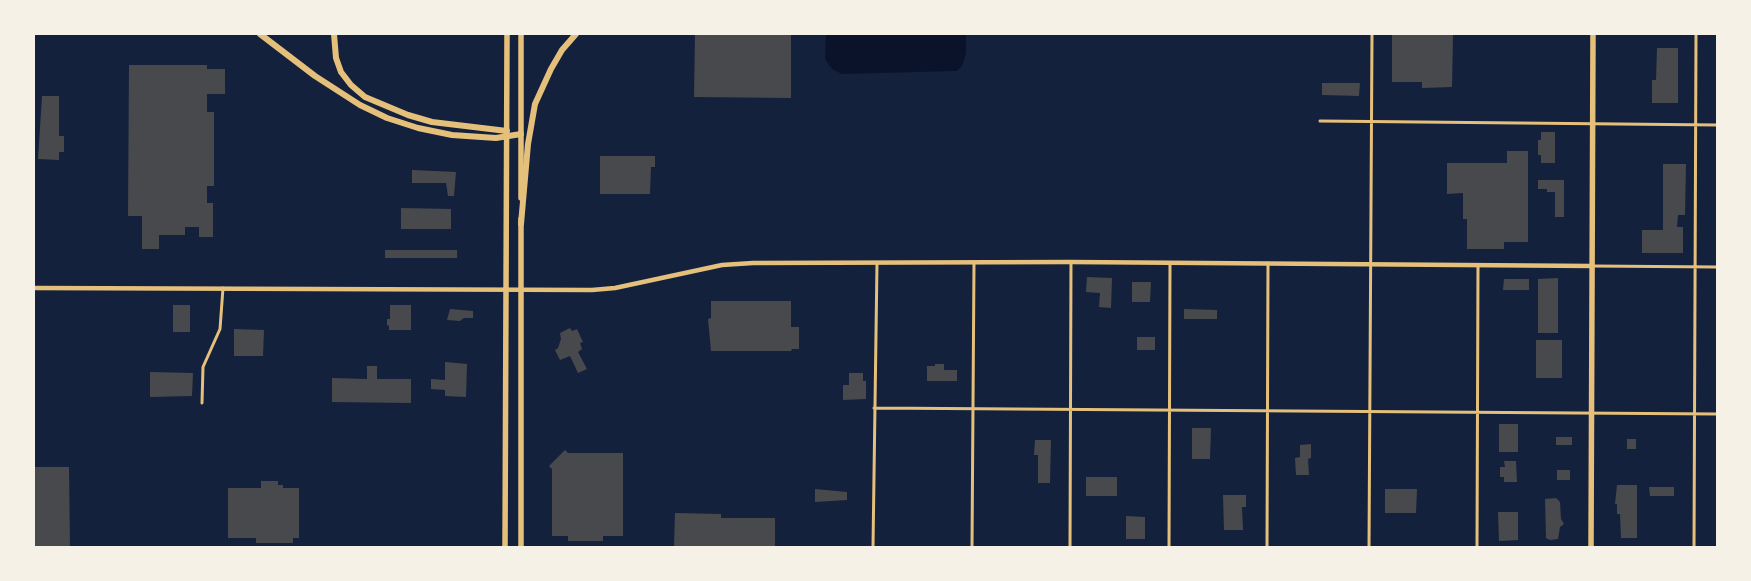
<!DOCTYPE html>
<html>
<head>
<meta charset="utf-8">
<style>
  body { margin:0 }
  #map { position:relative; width:1751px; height:581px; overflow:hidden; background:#14213d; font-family:Montserrat,sans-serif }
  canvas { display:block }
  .frame { position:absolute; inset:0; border:35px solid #f6f1e7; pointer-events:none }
</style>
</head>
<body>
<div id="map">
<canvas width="1751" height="581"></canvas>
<div class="frame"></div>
</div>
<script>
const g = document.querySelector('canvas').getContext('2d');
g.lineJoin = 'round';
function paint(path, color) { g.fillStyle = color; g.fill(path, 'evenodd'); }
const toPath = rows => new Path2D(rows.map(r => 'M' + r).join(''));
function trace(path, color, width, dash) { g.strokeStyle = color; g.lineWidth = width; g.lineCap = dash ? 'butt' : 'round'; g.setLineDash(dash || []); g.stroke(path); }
const water = toPath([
  [826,34,966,34,966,53,962,66,957,71,842,74,832,69,825,59]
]);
const building = toPath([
  [695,34,791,34,791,98,694,97],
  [1392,34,1453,34,1452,87,1422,88,1422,82,1392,82],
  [1657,48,1678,48,1678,103,1652,103,1652,80,1656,80],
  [129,65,207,65,207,69,225,69,225,94,207,94,207,112,214,112,214,186,207,186,207,203,213,203,213,237,199,237,199,227,185,227,185,235,159,235,159,249,142,249,142,216,128,216],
  [1322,83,1360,83,1359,96,1322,95],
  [42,96,59,96,59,136,64,136,64,152,59,152,59,160,38,159],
  [1541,132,1555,132,1555,163,1541,163,1541,155,1538,155,1538,140,1541,140],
  [1507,151,1528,151,1528,242,1504,242,1504,249,1467,249,1467,219,1463,219,1463,193,1447,194,1447,163,1507,163],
  [600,156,655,156,655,167,651,167,650,194,600,194],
  [1663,164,1686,164,1685,215,1678,215,1677,227,1683,227,1683,253,1642,253,1642,230,1663,230],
  [412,170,456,172,454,196,448,196,446,183,412,183],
  [1538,180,1564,180,1564,217,1555,217,1555,192,1547,192,1547,189,1538,189],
  [401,208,451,209,451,229,401,229],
  [385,250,457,250,457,258,385,258],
  [1087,277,1112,278,1111,308,1099,307,1100,293,1086,292],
  [1558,278,1558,333,1538,333,1538,279],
  [1504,279,1529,279,1529,290,1503,290],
  [1132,282,1151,282,1150,302,1132,302],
  [711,301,791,301,791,327,799,327,799,349,792,349,791,351,711,351,708,319,711,318],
  [173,305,190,305,190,332,173,332],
  [390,305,411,305,411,330,389,330,389,326,387,325,387,319,390,319],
  [450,309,473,311,473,318,464,318,460,321,447,320],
  [1184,309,1217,310,1217,319,1184,319],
  [570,328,572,331,577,329,583,342,580,343,582,349,578,352,587,369,578,373,570,356,560,360,555,350,558,348,561,339,560,333],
  [234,329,264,330,263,356,234,356],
  [1137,337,1155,337,1155,350,1137,350],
  [1536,340,1562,340,1562,378,1536,378],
  [445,362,467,364,466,397,445,396,445,390,431,389,431,379,445,380],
  [935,364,944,364,944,370,957,370,957,381,927,381,927,366,935,366],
  [367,366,377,366,377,379,411,379,411,403,332,402,332,378,367,379],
  [150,372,193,373,192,396,150,397],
  [849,373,863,373,863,381,866,381,866,399,843,400,843,385,849,385],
  [1499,424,1518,424,1518,452,1499,452],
  [1192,428,1211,428,1210,459,1192,459],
  [1556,437,1572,437,1572,445,1556,445],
  [1627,439,1636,439,1636,449,1627,449],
  [1035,440,1051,440,1050,483,1038,483,1038,455,1034,455],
  [1311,444,1311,458,1308,459,1309,475,1296,475,1295,458,1300,457,1300,445],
  [565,450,568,453,623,453,623,536,603,536,603,541,568,541,568,536,552,536,552,469,549,466],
  [1504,461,1516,461,1517,482,1504,482,1504,477,1500,477,1500,467,1505,467],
  [34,467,69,467,70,547,34,547],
  [1557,470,1570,470,1570,480,1557,480],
  [1086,477,1117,477,1117,496,1086,496],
  [261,481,278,481,278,485,283,485,283,488,299,488,299,538,293,538,293,543,256,543,256,538,228,538,228,488,261,488],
  [1617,485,1637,485,1637,538,1621,538,1620,514,1617,514,1617,504,1615,504],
  [1649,487,1674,487,1674,496,1650,496],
  [815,489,847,492,847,500,815,502],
  [1385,489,1417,489,1416,513,1385,513],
  [1223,495,1246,495,1246,507,1242,507,1243,530,1224,530],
  [1556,498,1560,502,1561,519,1564,524,1560,527,1558,539,1550,540,1546,538,1545,499],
  [1498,512,1518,512,1518,540,1499,541],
  [675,513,721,514,721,518,775,518,775,547,674,547],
  [1126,516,1145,517,1145,539,1126,539]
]);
const minor = toPath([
  [1320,121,1717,125],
  [1593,266,1717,267],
  [202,403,203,367,220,329,223,288],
  [874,408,1717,414],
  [873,547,877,263],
  [972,547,974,263],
  [1070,547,1071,262],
  [1169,547,1170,263],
  [1267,547,1268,263],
  [1369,547,1372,34],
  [1477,547,1478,265],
  [1694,547,1696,34]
]);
const tertiary = toPath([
  [34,288,592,290,615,288,722,265,753,263,1071,262,1592,266]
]);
const primary = toPath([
  [521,34,521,198],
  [505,547,507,34],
  [521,547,521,219],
  [1591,547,1593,34]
]);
const motorway = toPath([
  [260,34,315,76,360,105,387,118,418,128,452,135,496,138,521,134],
  [334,34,336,58,341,72,351,85,365,97,408,115,432,122,507,131],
  [521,224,528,144,535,104,551,69,562,50,576,34]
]);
paint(water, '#0b132b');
paint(building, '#48494c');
trace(minor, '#e5c07b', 3);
trace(tertiary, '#e5c07b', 4.5);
trace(primary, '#e5c07b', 5.5);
trace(motorway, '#e5c07b', 6);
</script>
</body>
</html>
